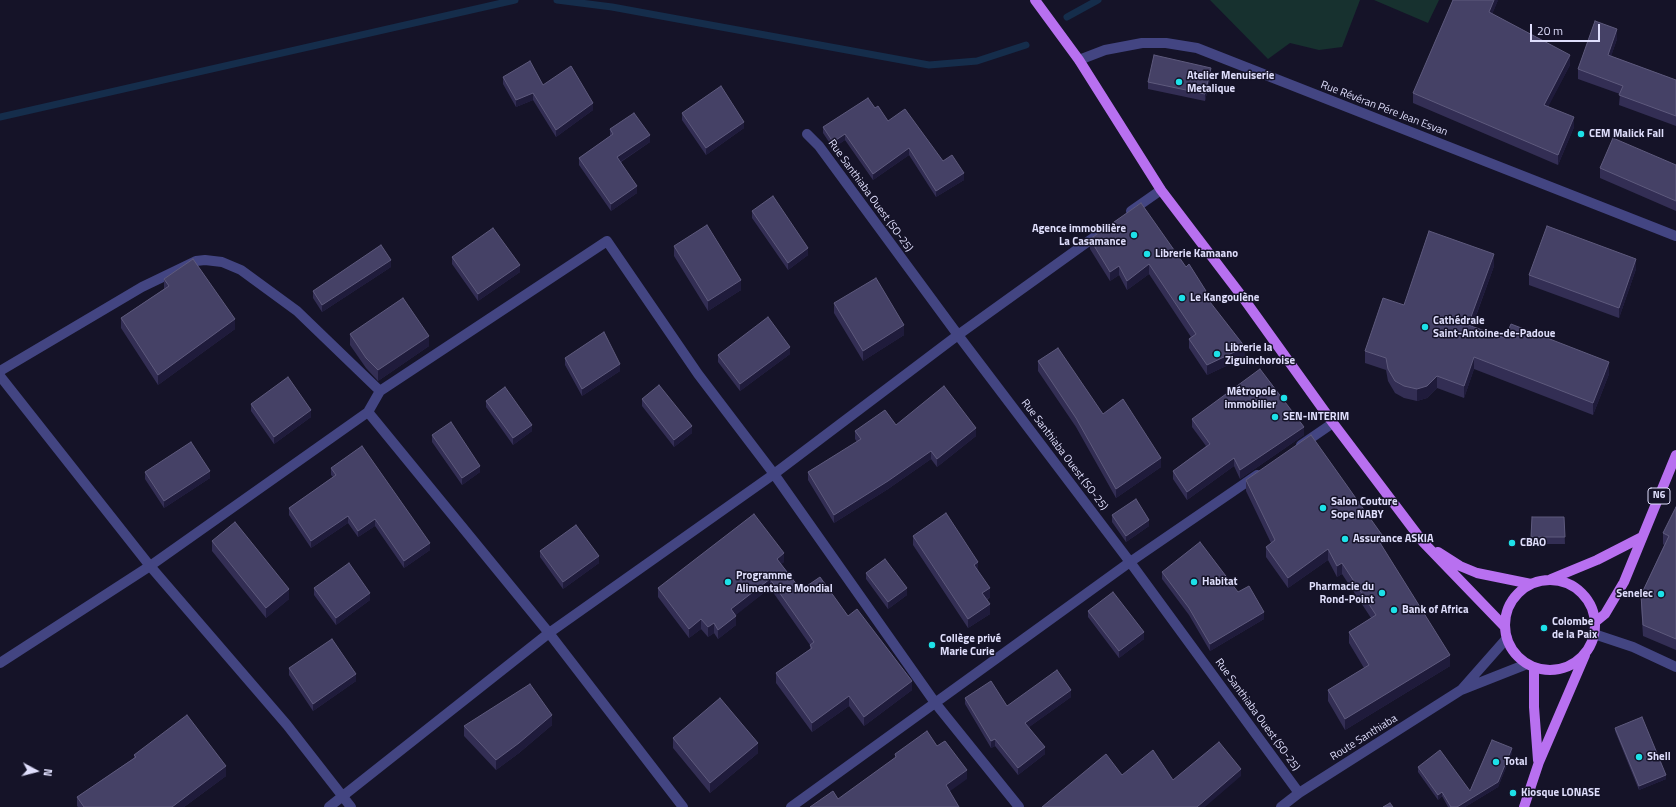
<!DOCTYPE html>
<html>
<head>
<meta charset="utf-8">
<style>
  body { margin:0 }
  #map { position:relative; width:1676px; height:807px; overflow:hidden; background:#151328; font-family:"Titillium Web",sans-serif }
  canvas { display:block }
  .north { position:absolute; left:16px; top:751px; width:40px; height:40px; -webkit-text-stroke:3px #151328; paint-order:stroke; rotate:97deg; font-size:11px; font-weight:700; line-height:16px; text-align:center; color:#dfdefc }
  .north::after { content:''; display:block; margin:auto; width:14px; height:18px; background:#dfdefc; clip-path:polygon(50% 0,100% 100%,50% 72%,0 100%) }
  .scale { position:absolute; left:1530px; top:24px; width:70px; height:18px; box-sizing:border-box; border:2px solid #dfdefc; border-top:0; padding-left:5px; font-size:12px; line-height:14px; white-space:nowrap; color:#dfdefc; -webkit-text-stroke:3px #151328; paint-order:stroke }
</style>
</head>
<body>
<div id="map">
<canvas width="1676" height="807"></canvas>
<div class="north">N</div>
<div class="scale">20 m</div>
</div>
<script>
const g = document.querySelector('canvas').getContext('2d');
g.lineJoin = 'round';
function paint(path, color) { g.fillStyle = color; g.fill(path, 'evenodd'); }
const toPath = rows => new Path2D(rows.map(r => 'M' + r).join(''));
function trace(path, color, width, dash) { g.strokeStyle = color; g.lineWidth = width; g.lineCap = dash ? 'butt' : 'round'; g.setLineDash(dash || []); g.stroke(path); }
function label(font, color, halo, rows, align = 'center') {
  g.font = font + ' "Titillium Web",sans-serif'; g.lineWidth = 3; g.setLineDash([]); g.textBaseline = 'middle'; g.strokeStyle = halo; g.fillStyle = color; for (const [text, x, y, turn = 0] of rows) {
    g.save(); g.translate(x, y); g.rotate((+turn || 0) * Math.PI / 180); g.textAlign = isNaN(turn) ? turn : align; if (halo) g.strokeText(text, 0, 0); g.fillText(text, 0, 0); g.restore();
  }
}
const green = toPath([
  [1210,0,1360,0,1342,47,1319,50,1290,43,1268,59],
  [1374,0,1439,0,1428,23]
]);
const stream = toPath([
  [557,0,612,7,929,65,977,61,1026,45],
  [1067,17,1098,0],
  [0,117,515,0]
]);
const minor = toPath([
  [1079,60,1105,50,1142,43,1166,43,1197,48,1676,236],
  [807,134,819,146,958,335,1130,562,1299,793],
  [1131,211,1161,190],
  [0,371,142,287,196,261,205,260,222,262,241,270,297,311,380,391],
  [0,376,150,566,287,725,351,807],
  [368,412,549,633,683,807],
  [1301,445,1333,423],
  [1594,634,1633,647,1676,667],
  [0,663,150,566,368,412,380,391,607,241,698,374,774,474,936,704,1019,807],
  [1462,689,1507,638],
  [329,807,549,633,774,474,958,335,1100,233],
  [791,807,1130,562,1257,475],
  [1281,807,1299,793,1461,690,1527,664]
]);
const major = toPath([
  [1035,0,1079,60,1161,190,1244,299,1333,423,1423,542,1505,627],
  [1438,552,1460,566,1477,573,1531,584],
  [1551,579,1597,560,1642,537],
  '1505 625a45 45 0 1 1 90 0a45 45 0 1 1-90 0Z',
  [1594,623,1605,614,1624,582,1676,455],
  [1534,667,1534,707,1538,760],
  [1524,807,1539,762,1585,655]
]);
const wall = toPath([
  [1498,0,1492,14,1570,65,1548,106,1574,127,1558,165,1413,103,1413,93],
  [1617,39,1611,56,1676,80,1676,126,1619,105,1620,94,1578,79,1578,69],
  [1211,75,1205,101,1148,89,1148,82],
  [503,77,543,85,593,110,556,137,533,100,516,107,503,84],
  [875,108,888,121,943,161,964,180,936,197,909,155,873,180,845,140,833,148,823,133,823,127],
  [682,113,744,128,706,155,682,120],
  [610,129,650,142,621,162,637,193,611,211,579,165,579,158,610,136],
  [1676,165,1676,211,1600,178,1600,168],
  [1141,203,1206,297,1245,357,1207,375,1189,348,1189,339,1191,337,1149,274,1127,290,1119,275,1110,281,1090,249,1090,239],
  [752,211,808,255,788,270,752,218],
  [674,246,741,290,708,311,674,256],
  [452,257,520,272,478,301,452,264],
  [1494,266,1472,327,1609,374,1593,415,1474,369,1464,398,1437,388,1427,398,1417,401,1404,398,1395,393,1388,381,1386,370,1365,363,1365,351,1404,305],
  [391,267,322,312,313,298,313,291],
  [1636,269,1619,318,1529,285,1529,275],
  [164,279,235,329,158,385,121,328,121,318,164,289],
  [834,303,904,335,863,361,834,313],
  [350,334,429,346,378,381,366,368,350,345],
  [790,354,740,391,718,362,718,355],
  [565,358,620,371,582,396,565,365],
  [1038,361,1103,414,1161,467,1116,498,1076,427,1038,371],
  [642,399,692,433,674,447,642,406],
  [486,401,532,431,513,445,486,407],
  [251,404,311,417,274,444,251,411],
  [1192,419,1304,435,1240,479,1234,466,1187,500,1173,479,1173,471,1206,446,1192,427],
  [896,425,976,436,937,467,931,459,888,489,834,523,808,480,808,472,857,442,855,439,855,431],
  [432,435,480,472,462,485,432,442],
  [331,468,430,550,404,568,375,526,358,537,348,523,311,548,289,515,289,508,333,477,331,475],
  [145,472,210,478,164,508,145,479],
  [1246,480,1382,546,1450,666,1345,730,1328,701,1328,690,1364,668,1349,643,1349,632,1371,618,1342,574,1337,577,1328,560,1288,588,1266,557,1266,547,1271,543,1246,491],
  [1676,507,1676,650,1643,636,1641,606,1641,595,1664,545,1663,544,1663,533],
  [1112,515,1149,526,1126,542,1112,522],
  [1532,517,1564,517,1565,544,1531,544],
  [913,536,990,597,987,600,990,614,968,628,913,545],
  [212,541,289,599,266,618,212,551],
  [540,551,599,563,563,589,540,557],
  [784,562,781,564,801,590,848,616,912,690,864,726,849,706,812,732,776,683,776,673,810,649,810,645,770,588,735,615,736,625,718,639,714,633,708,637,701,629,689,638,658,597,658,588],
  [1162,572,1238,592,1264,619,1210,651,1189,615,1162,579],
  [866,573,907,595,888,609,866,579],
  [314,588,370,600,336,625,314,595],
  [1088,611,1144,639,1119,658,1088,617],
  [289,668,356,681,313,711,289,675],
  [1071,697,1029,727,1045,754,1018,775,995,746,991,748,965,704,965,698,1007,706],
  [552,725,519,753,496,770,464,736,464,726],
  [1615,728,1666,779,1639,790,1615,731],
  [673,738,758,753,710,793,673,748],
  [1512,753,1498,787,1465,807,1448,807,1442,796,1438,800,1418,772,1418,767,1470,791],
  [134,755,226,776,184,807,78,807,77,806,77,797,134,758]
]);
const shadedWall = toPath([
  [1494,0,1498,0,1489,22,1489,12],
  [1617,29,1617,39,1608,65,1608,55],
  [1570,55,1570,65,1544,115,1544,105],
  [1211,68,1211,75,1205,101,1205,94],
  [533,93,533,100,516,107,516,100],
  [593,103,593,110,556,137,556,130],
  [1574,117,1574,127,1558,165,1558,155],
  [744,122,744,128,706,155,706,148],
  [845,134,845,140,833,148,833,142],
  [650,135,650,142,617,164,617,157],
  [909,148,909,155,873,180,873,174],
  [964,173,964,180,936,197,936,191],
  [637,186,637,193,611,211,611,204],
  [808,248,808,255,788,270,788,263],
  [1494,254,1494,266,1468,337,1468,325],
  [1636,259,1636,269,1619,318,1619,308],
  [391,260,391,267,322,312,322,305],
  [1149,264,1149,274,1127,290,1127,281],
  [520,265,520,272,478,301,478,294],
  [1119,266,1119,275,1110,281,1110,272],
  [741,280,741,290,708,311,708,301],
  [1206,291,1206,301,1203,293],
  [235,319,235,329,158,385,158,375],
  [904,325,904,335,863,361,863,351],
  [429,336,429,346,378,381,378,370],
  [790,347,790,354,740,391,740,384],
  [1245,347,1245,357,1207,375,1207,365],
  [1474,357,1474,369,1464,398,1464,386],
  [1609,362,1609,374,1593,415,1593,403],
  [620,364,620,371,582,396,582,389],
  [1437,376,1437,388,1427,398,1417,401,1417,389],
  [311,410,311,417,274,444,274,437],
  [532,425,532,431,513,445,513,438],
  [692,426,692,433,674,447,674,440],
  [1304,427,1304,435,1240,479,1240,470],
  [976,428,976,436,937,467,937,459],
  [931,451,931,459,888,489,834,523,834,515],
  [1161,458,1161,467,1116,498,1116,489],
  [1234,458,1234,466,1187,500,1187,492],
  [480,466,480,472,462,485,462,478],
  [210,471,210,478,164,508,164,501],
  [348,516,348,523,311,548,311,541],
  [375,519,375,526,358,537,358,531],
  [1149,520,1149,526,1126,542,1126,536],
  [1382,535,1382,546,1377,549,1377,538],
  [430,543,430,550,404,568,404,561],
  [1328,549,1328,560,1288,588,1288,578],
  [784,553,784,562,777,568,777,559],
  [599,556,599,563,563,589,563,582],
  [978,562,978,572,974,565],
  [1342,563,1342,574,1337,577,1337,566],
  [770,579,770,588,731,619,731,609],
  [907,588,907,595,888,609,888,602],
  [990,588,990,597,982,602,982,593],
  [289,589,289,599,266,618,266,608],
  [370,593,370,600,336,625,336,618],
  [990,604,990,614,968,628,968,619],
  [1264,612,1264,619,1210,651,1210,644],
  [736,616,736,625,718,639,718,630],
  [701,619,701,629,689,638,689,629],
  [714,623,714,633,708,637,708,627],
  [1144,632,1144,639,1119,658,1119,651],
  [1450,655,1450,666,1345,730,1345,719],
  [356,674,356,681,313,711,313,704],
  [912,681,912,690,864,726,864,717],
  [1071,690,1071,697,1025,730,1025,723],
  [849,696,849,706,812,732,812,723],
  [552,715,552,725,519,753,496,770,496,760],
  [995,739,995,746,991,748,991,741],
  [758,743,758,753,710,793,710,783],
  [1045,747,1045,754,1018,775,1018,768],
  [1512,748,1512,753,1498,787,1465,807,1457,807],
  [226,766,226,776,184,807,172,807],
  [1241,769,1241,776,1205,807,1197,807],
  [967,770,967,779,946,794,946,785],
  [1666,775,1666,779,1639,790,1639,786],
  [1442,792,1442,796,1438,800,1438,795]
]);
const building = toPath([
  [1453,0,1494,0,1489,12,1570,55,1544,105,1574,117,1558,155,1413,93,1453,0],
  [1595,21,1617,29,1608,55,1676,80,1676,116,1619,95,1623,86,1578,69,1595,21],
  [1154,55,1211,68,1205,94,1148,82,1154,55],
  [530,61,543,85,571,66,593,103,556,130,533,93,516,100,503,77,530,61],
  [721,86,744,122,706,148,682,113,721,86],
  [868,98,875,108,878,106,888,121,905,109,943,161,952,155,964,173,936,191,909,148,873,174,845,134,833,142,823,127,868,98],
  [634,113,650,135,617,157,637,186,611,204,579,158,613,134,610,129,634,113],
  [1613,138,1676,165,1676,201,1600,168,1613,138],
  [773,196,808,248,788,263,752,211,773,196],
  [1141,203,1186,267,1189,264,1206,291,1203,293,1245,347,1207,365,1189,339,1196,334,1149,264,1127,281,1119,266,1110,272,1090,239,1141,203],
  [707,225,741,280,708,301,674,246,707,225],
  [1547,226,1636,259,1619,308,1529,275,1547,226],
  [493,228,520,265,478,294,452,257,493,228],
  [1429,231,1494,254,1468,325,1505,338,1511,324,1609,362,1593,403,1474,357,1464,386,1437,376,1427,386,1417,389,1404,386,1395,381,1388,369,1386,358,1365,351,1383,298,1404,305,1429,231],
  [381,245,391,260,322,305,313,291,381,245],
  [193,259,235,319,158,375,121,318,169,286,164,279,193,259],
  [876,278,904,325,863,351,834,303,876,278],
  [403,298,429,336,378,370,366,358,350,334,403,298],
  [768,317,790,347,740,384,718,355,768,317],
  [604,332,620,364,582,389,565,358,604,332],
  [1058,348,1103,414,1123,399,1161,458,1116,489,1076,418,1038,361,1058,348],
  [1260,369,1304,427,1240,470,1234,458,1187,492,1173,471,1210,444,1192,419,1260,369],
  [288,377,311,410,274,437,251,404,288,377],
  [659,385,692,426,674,440,642,399,659,385],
  [944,386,976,428,937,459,931,451,888,481,834,515,808,472,861,439,855,431,885,410,896,425,944,386],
  [505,387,532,425,513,438,486,401,505,387],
  [451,422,480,466,462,478,432,435,451,422],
  [1311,435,1382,535,1377,538,1450,655,1345,719,1328,690,1369,665,1349,632,1376,615,1342,563,1337,566,1328,549,1288,578,1266,547,1275,540,1246,480,1311,435],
  [191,442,210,471,164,501,145,472,191,442],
  [362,446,430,543,404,561,375,519,358,531,348,516,311,541,289,508,336,475,331,468,362,446],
  [1136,499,1149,520,1126,536,1112,515,1136,499],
  [1676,507,1676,639,1643,625,1641,595,1669,536,1663,533,1676,507],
  [946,513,978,562,974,565,990,588,982,593,990,604,968,619,913,536,946,513],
  [754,514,784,553,777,559,801,590,820,577,848,616,857,609,912,681,864,717,849,696,812,723,776,673,812,648,810,645,814,642,770,579,731,609,736,616,718,630,714,623,708,627,701,619,689,629,658,588,754,514],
  [1532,517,1564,517,1565,537,1531,537,1532,517],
  [235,522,289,589,266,608,212,541,235,522],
  [576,525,599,556,563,582,540,551,576,525],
  [1200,542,1238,592,1249,586,1264,612,1210,644,1189,608,1162,572,1200,542],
  [885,559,907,588,888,602,866,573,885,559],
  [349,563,370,593,336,618,314,588,349,563],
  [1113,592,1144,632,1119,651,1088,611,1113,592],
  [332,639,356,674,313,704,289,668,332,639],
  [1057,670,1071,690,1025,723,1045,747,1018,768,995,739,991,741,965,698,991,681,1007,706,1057,670],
  [530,684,552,715,519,743,496,760,464,726,530,684],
  [720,698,758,743,710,783,673,738,720,698],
  [187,715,226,766,172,807,84,807,77,797,136,757,134,755,187,715],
  [1642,717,1666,775,1639,786,1615,728,1642,717],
  [927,731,937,746,945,741,967,770,946,785,959,807,810,807,833,791,838,799,896,757,895,754,927,731],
  [1492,740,1512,748,1498,782,1457,807,1451,807,1442,792,1438,795,1418,767,1440,750,1470,791,1492,740],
  [1219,742,1241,769,1197,807,1042,807,1106,754,1122,775,1153,750,1173,780,1219,742],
  [1390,803,1393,807,1383,807,1390,803]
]);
const markers = [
  [1179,82,4,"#1de1e8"],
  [1581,134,4,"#1de1e8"],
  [1134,235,4,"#1de1e8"],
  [1147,254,4,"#1de1e8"],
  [1182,298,4,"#1de1e8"],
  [1425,327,4,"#1de1e8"],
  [1217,354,4,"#1de1e8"],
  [1284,398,4,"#1de1e8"],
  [1275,417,4,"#1de1e8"],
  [1323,508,4,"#1de1e8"],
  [1345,539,4,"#1de1e8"],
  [1512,543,4,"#1de1e8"],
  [728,582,4,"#1de1e8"],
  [1194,582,4,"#1de1e8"],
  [1382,593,4,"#1de1e8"],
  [1661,594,4,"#1de1e8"],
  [1394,610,4,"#1de1e8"],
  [1544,628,4,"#1de1e8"],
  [932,645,4,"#1de1e8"],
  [1639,757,4,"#1de1e8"],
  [1496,762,4,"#1de1e8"],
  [1513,793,4,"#1de1e8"]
];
const shields = [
  [1659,496,22]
];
const shieldNames = [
  ["N6",1659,496]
];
const poiNames = [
  ["Atelier Menuiserie",1187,76],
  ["Metalique",1187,89],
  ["CEM Malick Fall",1589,134],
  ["Agence immobilière",1126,229,"right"],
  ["La Casamance",1126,242,"right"],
  ["Librerie Kamaano",1155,254],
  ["Le Kangoulène",1190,298],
  ["Cathédrale",1433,321],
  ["Saint-Antoine-de-Padoue",1433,334],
  ["Librerie la",1225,348],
  ["Ziguinchoroise",1225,361],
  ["Métropole",1276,392,"right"],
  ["immobilier",1276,405,"right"],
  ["SEN-INTERIM",1283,417],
  ["Salon Couture",1331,502],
  ["Sope NABY",1331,515],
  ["Assurance ASKIA",1353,539],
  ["CBAO",1520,543],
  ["Programme",736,576],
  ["Alimentaire Mondial",736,589],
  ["Habitat",1202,582],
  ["Pharmacie du",1374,587,"right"],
  ["Rond-Point",1374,600,"right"],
  ["Senelec",1653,594,"right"],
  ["Bank of Africa",1402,610],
  ["Colombe",1552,622],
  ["de la Paix",1552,635],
  ["Collège privé",940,639],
  ["Marie Curie",940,652],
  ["Shell",1647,757],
  ["Total",1504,762],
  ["Kiosque LONASE",1521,793]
];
const streetNames = [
  ["Rue Révéran Pére Jean Esvan",1384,109,21],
  ["Rue Santhiaba Ouest (SO-25)",870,196,54],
  ["Rue Santhiaba Ouest (SO-25)",1064,455,53],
  ["Rue Santhiaba Ouest (SO-25)",1257,715,54],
  ["Route Santhiaba",1364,738,-32]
];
paint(green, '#17312f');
trace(stream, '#152d4b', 7);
trace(minor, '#434582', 10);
trace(major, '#b870f0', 10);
paint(wall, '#332e54');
paint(shadedWall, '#1f1b3b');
paint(building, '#454166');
trace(building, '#5e5a7d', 1);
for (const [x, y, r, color] of markers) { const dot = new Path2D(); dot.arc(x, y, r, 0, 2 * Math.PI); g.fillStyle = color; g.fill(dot); trace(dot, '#151328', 1.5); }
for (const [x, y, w] of shields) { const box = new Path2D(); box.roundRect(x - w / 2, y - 8, w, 16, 3); g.fillStyle = '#151328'; g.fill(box); trace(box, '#dfdefc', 1); }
label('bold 10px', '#dfdefc', null, shieldNames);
label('bold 11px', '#dfdefc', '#151328', poiNames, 'left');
label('11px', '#dfdefc', '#151328', streetNames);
</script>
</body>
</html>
